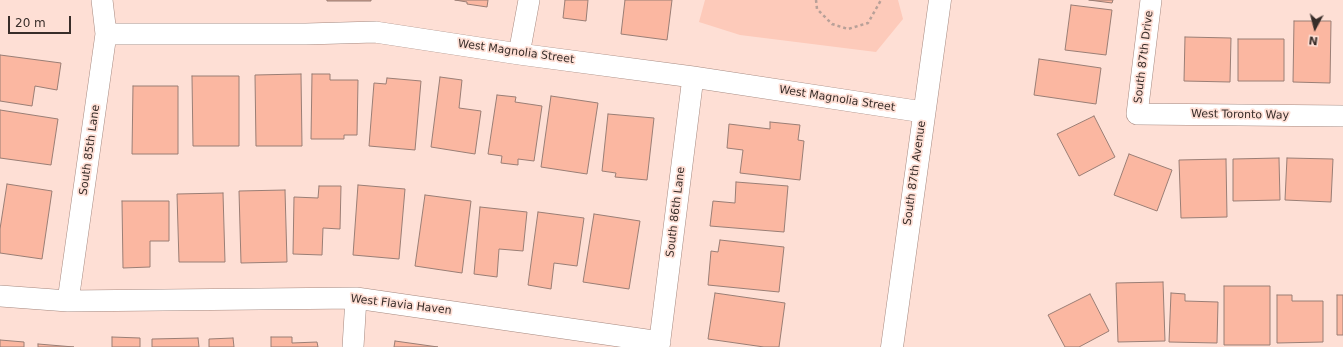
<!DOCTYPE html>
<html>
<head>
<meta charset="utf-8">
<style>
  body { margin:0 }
  #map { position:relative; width:1343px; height:347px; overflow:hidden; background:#fedfd5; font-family:"DejaVu Sans",sans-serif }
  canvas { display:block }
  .north { position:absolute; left:1295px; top:8px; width:40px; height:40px; -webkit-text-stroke:3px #fedfd5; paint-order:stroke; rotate:187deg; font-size:11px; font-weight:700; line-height:16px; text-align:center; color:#382d29 }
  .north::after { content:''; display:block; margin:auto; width:14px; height:18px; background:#382d29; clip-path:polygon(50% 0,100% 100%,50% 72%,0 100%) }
  .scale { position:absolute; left:8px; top:16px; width:63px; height:18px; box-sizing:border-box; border:2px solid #382d29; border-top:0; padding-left:5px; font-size:12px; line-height:14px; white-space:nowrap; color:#382d29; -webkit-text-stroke:3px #fedfd5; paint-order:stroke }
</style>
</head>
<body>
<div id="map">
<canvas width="1343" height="347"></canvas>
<div class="north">N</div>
<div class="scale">20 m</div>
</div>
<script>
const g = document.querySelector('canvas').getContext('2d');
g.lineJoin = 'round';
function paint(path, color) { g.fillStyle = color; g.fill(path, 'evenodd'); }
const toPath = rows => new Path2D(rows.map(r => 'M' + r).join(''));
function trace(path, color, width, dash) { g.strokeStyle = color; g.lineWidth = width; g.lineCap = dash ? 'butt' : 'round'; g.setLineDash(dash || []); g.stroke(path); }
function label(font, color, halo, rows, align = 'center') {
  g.font = font + ' "DejaVu Sans",sans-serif'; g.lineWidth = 3.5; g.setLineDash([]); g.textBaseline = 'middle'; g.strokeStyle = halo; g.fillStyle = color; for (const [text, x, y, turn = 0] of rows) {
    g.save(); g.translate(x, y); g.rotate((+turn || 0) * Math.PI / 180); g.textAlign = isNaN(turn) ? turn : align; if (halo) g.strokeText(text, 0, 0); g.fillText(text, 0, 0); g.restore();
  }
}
const green = toPath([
  [705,0,898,0,903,19,876,52,740,35,699,22]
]);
const building = toPath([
  [327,0,371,0,371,1,327,1,327,0],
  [455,0,488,0,487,7,467,4,467,2,455,0],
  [565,0,588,0,586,21,563,18,565,0],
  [625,0,672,0,667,40,621,34,625,0],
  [1089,0,1113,0,1112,3,1089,0],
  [1071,5,1112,10,1106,55,1065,50,1071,5],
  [1294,21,1331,21,1330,83,1293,82,1294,21],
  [1185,37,1231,38,1230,82,1184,81,1185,37],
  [1238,39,1284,39,1284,81,1238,81,1238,39],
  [0,55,61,63,57,90,35,86,32,106,0,101,0,55],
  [1039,59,1101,68,1096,104,1034,95,1039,59],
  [301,74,302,146,256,146,255,75,301,74],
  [312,74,330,74,330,80,358,80,357,135,344,135,344,139,311,139,312,74],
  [192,76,239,76,239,146,193,146,192,76],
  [440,77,462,80,459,108,481,111,475,154,431,147,440,77],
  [387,78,421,81,415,150,369,146,374,83,386,84,387,78],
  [133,86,178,86,178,154,132,154,133,86],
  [497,95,516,97,515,102,542,106,534,161,518,159,518,165,501,163,502,156,488,154,497,95],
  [551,96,598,103,587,174,541,167,551,96],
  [0,110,58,119,51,165,0,158,0,110],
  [608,114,654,118,647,180,615,177,616,173,602,171,608,114],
  [1094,116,1115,157,1079,176,1057,134,1094,116],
  [770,122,800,125,798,140,804,141,800,180,740,173,743,150,727,148,729,124,770,129,770,122],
  [1129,154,1172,170,1157,211,1114,195,1129,154],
  [1279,158,1280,200,1233,201,1233,159,1279,158],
  [1287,158,1333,159,1331,202,1285,200,1287,158],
  [1226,159,1227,217,1181,218,1179,160,1226,159],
  [736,182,788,186,784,232,710,226,713,201,735,203,736,182],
  [7,184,52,191,42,259,0,253,0,229,7,184],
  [358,185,405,189,399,259,353,255,358,185],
  [319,186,341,186,340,229,323,228,322,255,293,254,294,197,318,198,319,186],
  [285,190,287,262,241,263,239,191,285,190],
  [223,193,225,262,179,262,177,194,223,193],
  [425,195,471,201,462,273,415,266,425,195],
  [122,201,169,201,169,241,150,241,150,267,123,268,122,201],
  [480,207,527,212,523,251,499,249,497,277,474,274,480,207],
  [538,212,584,218,577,266,554,263,551,289,528,285,538,212],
  [594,214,640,221,629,289,583,282,594,214],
  [720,240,784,247,779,292,708,285,711,251,718,252,720,240],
  [1163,282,1165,341,1118,342,1116,283,1163,282],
  [1224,286,1270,286,1270,345,1224,345,1224,286],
  [715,293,785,303,779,347,764,347,708,339,715,293],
  [1171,293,1185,294,1185,301,1218,302,1217,343,1169,342,1171,293],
  [1090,294,1109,331,1079,347,1065,347,1048,315,1090,294],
  [1277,295,1292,295,1292,301,1323,301,1323,342,1277,343,1277,295],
  [1337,295,1343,295,1343,335,1337,335,1337,295],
  [112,337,140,338,140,347,112,347,112,337],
  [271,337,292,337,292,343,317,342,318,347,271,347,271,337],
  [198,338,199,347,152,347,152,339,198,338],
  [233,338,234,347,209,347,209,339,233,338],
  [0,340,24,342,24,347,0,347,0,340],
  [395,341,438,347,394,347,395,341],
  [38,344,74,347,38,347,38,344]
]);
const path = toPath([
  [816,0,817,9,832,24,848,29,868,23,881,0]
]);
const street = toPath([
  [1151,0,1137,114,1343,116],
  [106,34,306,34,375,32,519,54,693,77,923,112],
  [519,54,529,0],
  [0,296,68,301,356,298,660,342],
  [68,301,106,34,102,0],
  [353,347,356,298],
  [659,347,693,77]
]);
const secondary = toPath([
  [892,347,940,0]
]);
const streetNames = [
  ["West Magnolia Street",516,52,8],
  ["South 87th Drive",1144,57,-83],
  ["West Magnolia Street",837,99,9],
  ["West Toronto Way",1240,115,1],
  ["South 85th Lane",90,150,-82],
  ["South 87th Avenue",915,173,-82],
  ["South 86th Lane",676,212,-83],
  ["West Flavia Haven",401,305,7]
];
paint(green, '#fdcaba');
paint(building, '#fbb7a1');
trace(building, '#9a7e75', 1);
trace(street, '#a5887f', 22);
trace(secondary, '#a5887f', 23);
trace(path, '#b8a098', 2.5, [3, 3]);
trace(street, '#fff', 21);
trace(secondary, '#fff', 22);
label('11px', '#382d29', '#fedfd5', streetNames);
</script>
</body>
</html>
